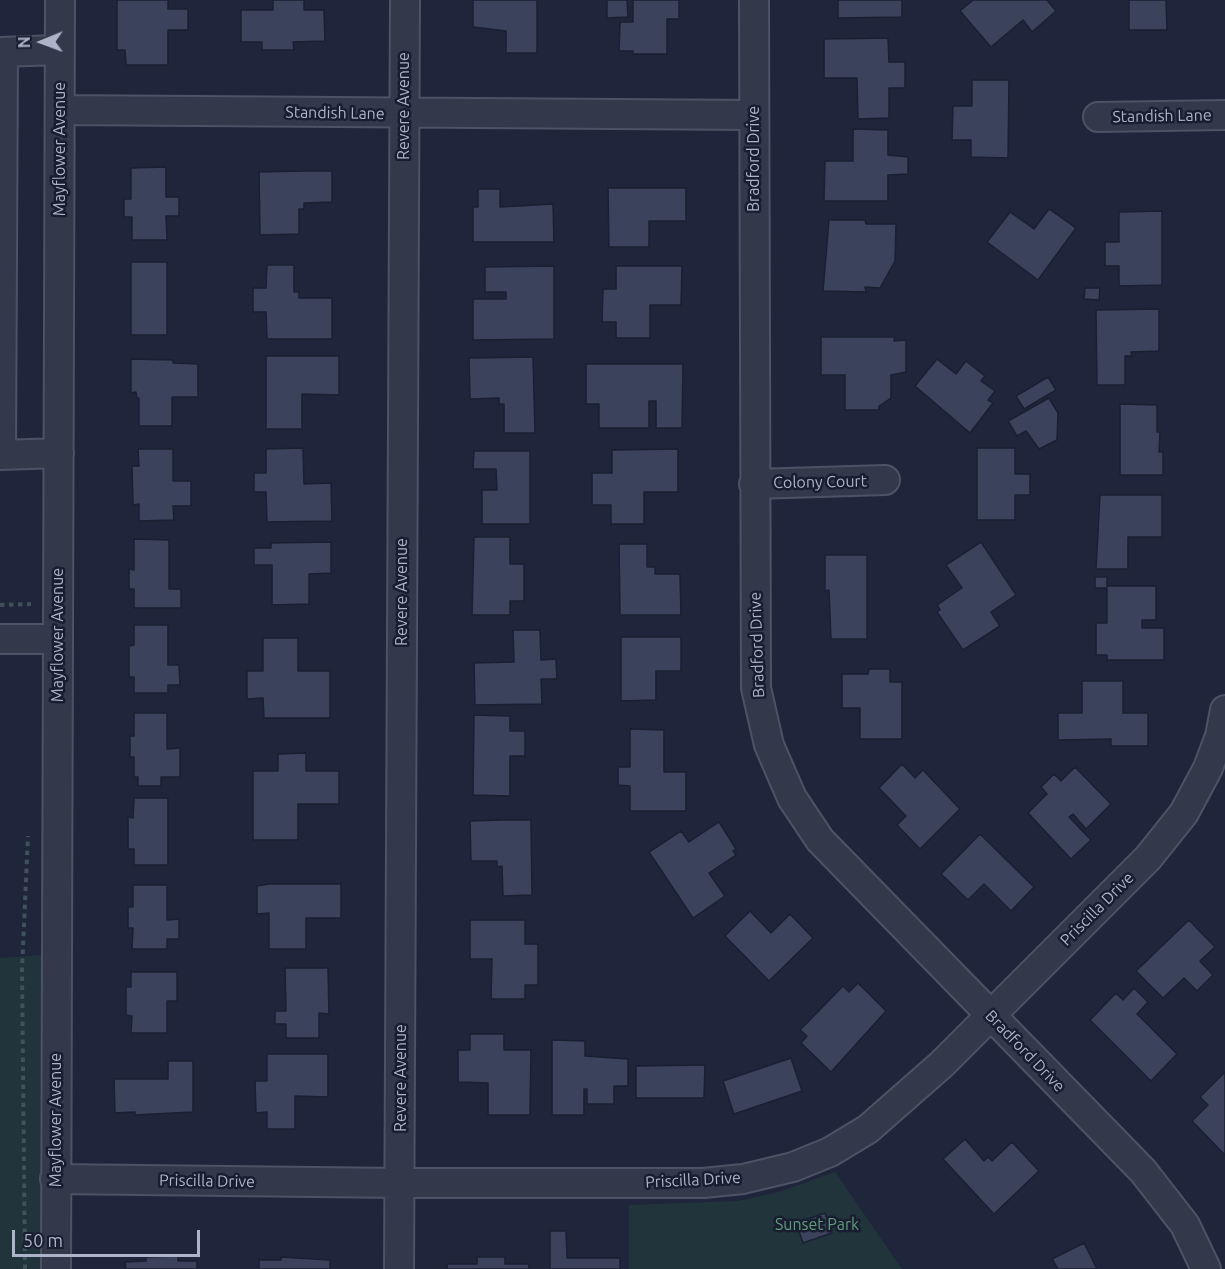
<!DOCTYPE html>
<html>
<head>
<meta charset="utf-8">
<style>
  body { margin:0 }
  #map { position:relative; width:1225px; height:1269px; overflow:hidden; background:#1f263b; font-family:Ubuntu,sans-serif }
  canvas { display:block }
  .north { position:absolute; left:12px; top:12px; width:60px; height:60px; -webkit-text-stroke:4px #181e30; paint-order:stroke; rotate:269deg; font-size:16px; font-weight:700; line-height:24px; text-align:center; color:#adb3c8 }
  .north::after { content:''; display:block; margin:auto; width:21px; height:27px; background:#adb3c8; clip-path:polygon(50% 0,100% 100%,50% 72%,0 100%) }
  .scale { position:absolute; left:12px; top:1230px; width:188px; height:27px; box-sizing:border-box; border:3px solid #adb3c8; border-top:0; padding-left:8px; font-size:18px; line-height:21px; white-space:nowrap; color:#adb3c8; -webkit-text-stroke:4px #181e30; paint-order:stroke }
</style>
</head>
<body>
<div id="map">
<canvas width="1225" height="1269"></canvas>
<div class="north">N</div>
<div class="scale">50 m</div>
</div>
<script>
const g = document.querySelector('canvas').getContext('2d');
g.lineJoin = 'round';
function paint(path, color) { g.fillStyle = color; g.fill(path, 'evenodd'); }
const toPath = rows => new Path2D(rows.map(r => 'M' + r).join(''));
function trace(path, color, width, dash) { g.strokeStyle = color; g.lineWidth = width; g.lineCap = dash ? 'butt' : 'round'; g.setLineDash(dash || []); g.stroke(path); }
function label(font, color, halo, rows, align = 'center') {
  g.font = font + ' Ubuntu,sans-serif'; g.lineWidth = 5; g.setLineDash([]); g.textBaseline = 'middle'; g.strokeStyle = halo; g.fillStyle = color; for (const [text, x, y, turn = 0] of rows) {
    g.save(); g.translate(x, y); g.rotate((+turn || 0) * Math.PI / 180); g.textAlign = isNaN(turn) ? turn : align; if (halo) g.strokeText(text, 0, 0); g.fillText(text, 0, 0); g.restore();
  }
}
const green = toPath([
  [42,955,41,1269,0,1269,0,958],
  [835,1172,902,1269,629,1269,629,1205,738,1201,779,1192]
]);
const building = toPath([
  [117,0,168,0,168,9,188,9,188,30,168,30,168,65,126,65,125,50,117,50,117,0],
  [273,0,304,0,304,10,324,10,325,41,293,42,294,50,262,50,262,42,241,42,241,10,273,10,273,0],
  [473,0,537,0,537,53,506,53,506,31,473,27,473,0],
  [607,0,627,0,628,17,607,18,607,0],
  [633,0,679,0,679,19,667,19,667,54,633,54,633,51,619,51,620,22,633,22,633,0],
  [838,0,902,0,902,17,838,18,838,0],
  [973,0,1047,0,1056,11,1032,32,1023,20,991,47,960,11,973,0],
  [1129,0,1166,0,1167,30,1129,30,1129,0],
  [888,38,889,62,905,62,905,88,889,88,889,118,858,119,857,78,824,78,824,39,888,38],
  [972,80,1009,80,1008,158,971,157,971,140,952,140,953,106,972,106,972,80],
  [853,129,888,130,888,155,908,157,908,174,888,175,888,201,824,201,825,161,853,161,853,129],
  [166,167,166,197,179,197,179,216,166,216,167,240,132,240,132,217,124,217,124,199,131,199,131,168,166,167],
  [303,171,332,171,332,202,304,203,304,209,299,209,299,234,260,235,259,172,303,171],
  [608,188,686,188,686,221,649,221,649,247,609,247,608,188],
  [478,189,500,189,500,207,553,204,554,242,473,242,473,207,478,207,478,189],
  [1049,209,1076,228,1038,280,987,242,1010,212,1034,229,1049,209],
  [1162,211,1162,285,1119,286,1119,266,1105,266,1105,242,1119,242,1119,212,1162,211],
  [829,220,865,220,866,224,896,224,895,261,880,288,865,287,866,292,823,291,829,220],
  [131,262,167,262,167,335,131,335,131,262],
  [267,265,294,265,294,292,299,292,299,298,332,298,332,339,267,339,266,312,253,312,253,288,266,288,267,265],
  [554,266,554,339,473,340,473,299,506,299,506,292,485,292,485,267,554,266],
  [616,266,682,266,681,305,650,305,650,338,616,338,616,322,602,322,603,289,616,289,616,266],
  [1085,288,1100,288,1099,300,1084,299,1085,288],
  [1159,309,1159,351,1131,352,1132,356,1125,356,1125,385,1097,385,1096,310,1159,309],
  [821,337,895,337,894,341,906,340,906,372,891,375,891,398,879,406,879,410,845,410,845,375,821,375,821,337],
  [266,356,339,356,339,395,302,394,302,429,266,429,266,356],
  [533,357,535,433,504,433,504,404,499,404,499,398,470,399,469,358,533,357],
  [131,359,173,360,173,363,198,364,198,397,172,397,172,426,139,426,139,398,137,398,136,392,131,393,131,359],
  [937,359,956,374,966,361,985,376,981,381,995,391,988,400,993,403,970,433,915,386,937,359],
  [586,364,683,364,682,428,656,428,656,401,649,401,649,428,599,428,599,404,586,404,586,364],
  [1048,377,1056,390,1024,409,1016,396,1048,377],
  [1049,398,1058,413,1057,440,1039,449,1026,431,1017,436,1008,421,1049,398],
  [1120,404,1157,405,1157,432,1160,432,1159,452,1163,452,1163,475,1120,475,1120,404],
  [303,448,304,484,331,483,332,521,267,522,266,492,254,492,254,473,266,473,266,449,303,448],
  [977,448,1015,448,1015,474,1030,474,1030,495,1015,495,1015,520,977,520,977,448],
  [138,449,173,449,173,481,191,481,191,506,173,506,174,520,139,521,139,504,133,505,132,466,139,466,138,449],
  [678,449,678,492,644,492,644,524,611,524,611,505,592,505,592,473,612,473,612,450,678,449],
  [474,451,530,451,530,524,482,524,482,490,497,490,496,469,473,469,474,451],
  [1100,495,1162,495,1162,537,1128,537,1128,569,1096,569,1100,495],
  [474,537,510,537,510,564,524,564,524,601,510,601,510,615,472,615,474,537],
  [134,539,169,540,169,589,181,589,181,608,134,608,134,589,129,589,129,569,134,570,134,539],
  [331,542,331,573,309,574,309,604,272,605,272,565,254,565,254,548,271,548,271,543,331,542],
  [981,542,1016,595,991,612,1000,626,963,650,937,612,940,610,937,605,962,588,946,565,981,542],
  [619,544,647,544,647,567,655,567,655,574,680,574,681,615,620,615,619,544],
  [825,555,867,555,867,639,831,639,829,590,825,591,825,555],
  [1095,577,1107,577,1107,588,1095,588,1095,577],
  [1107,586,1156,586,1156,620,1142,620,1142,628,1164,628,1164,660,1107,660,1107,655,1096,655,1096,623,1107,623,1107,586],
  [134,625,168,625,168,665,179,665,180,685,168,685,168,693,134,693,134,677,129,677,129,646,134,645,134,625],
  [513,630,540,630,541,660,556,659,557,679,541,679,542,704,475,705,474,663,514,662,513,630],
  [621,637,681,637,681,671,656,671,656,700,621,701,621,637],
  [263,638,298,638,298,671,330,671,330,718,264,718,263,698,247,699,247,671,263,671,263,638],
  [869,669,890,669,890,682,902,682,902,739,860,739,860,708,842,708,842,674,868,674,869,669],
  [1082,681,1123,681,1123,713,1148,713,1148,746,1111,746,1111,739,1058,740,1058,713,1082,713,1082,681],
  [134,713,167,713,167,749,180,748,180,777,161,777,161,786,138,786,138,777,134,777,134,757,130,757,130,736,134,736,134,713],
  [474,715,510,716,510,731,525,731,525,756,510,756,510,796,473,795,474,715],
  [630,729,664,730,664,772,686,772,686,811,630,811,630,786,618,785,618,767,630,767,630,729],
  [306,753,306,771,339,771,339,804,298,804,298,840,253,840,253,771,278,771,278,754,306,753],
  [902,764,915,778,923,770,960,809,920,849,897,825,906,816,879,788,902,764],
  [1075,767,1111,804,1086,829,1073,814,1069,817,1091,840,1071,859,1028,813,1047,794,1041,787,1054,774,1061,781,1075,767],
  [134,798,168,798,168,865,134,865,134,849,128,849,128,817,133,818,134,798],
  [502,820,531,820,532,895,503,896,502,866,497,867,497,861,471,861,470,821,502,820],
  [719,822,736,849,733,851,736,855,709,873,725,896,693,918,649,852,681,831,689,842,719,822],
  [980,834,1034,887,1011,911,984,884,968,900,941,874,980,834],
  [269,884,341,884,341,918,306,918,306,949,269,949,269,913,257,914,257,886,269,884],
  [133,885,167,885,167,920,179,919,179,939,167,939,167,949,132,949,133,928,128,928,128,907,133,907,133,885],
  [750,911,771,933,790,914,813,938,769,981,725,936,750,911],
  [470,920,525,920,525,944,538,944,538,985,525,985,525,999,491,999,492,959,470,959,470,920],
  [1189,920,1215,947,1200,961,1213,975,1197,991,1184,978,1163,998,1136,971,1189,920],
  [285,968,328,968,329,1014,319,1013,319,1038,286,1038,286,1024,275,1024,275,1011,286,1011,285,968],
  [131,972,177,972,177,1001,167,1001,167,1033,131,1033,132,1016,126,1015,126,987,131,987,131,972],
  [858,983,886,1011,831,1072,801,1043,807,1036,800,1030,843,986,849,992,858,983],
  [1134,988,1148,1002,1137,1014,1177,1054,1151,1081,1090,1020,1116,993,1123,1000,1134,988],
  [470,1034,504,1034,504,1050,531,1050,530,1115,488,1115,488,1083,458,1082,458,1050,470,1050,470,1034],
  [552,1040,585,1041,585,1056,628,1059,628,1086,614,1086,614,1104,587,1104,587,1089,584,1089,584,1115,552,1115,552,1040],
  [267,1054,328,1054,328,1097,295,1096,295,1129,267,1129,267,1112,256,1113,255,1081,267,1081,267,1054],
  [791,1058,802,1091,734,1114,723,1081,791,1058],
  [168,1061,193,1061,193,1112,135,1115,135,1112,115,1113,114,1079,168,1079,168,1061],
  [705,1065,704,1098,636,1098,636,1066,705,1065],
  [1225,1072,1225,1155,1192,1121,1208,1105,1200,1097,1225,1072],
  [965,1139,984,1161,988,1157,992,1161,1012,1142,1039,1171,994,1214,943,1159,965,1139],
  [825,1213,832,1233,803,1243,796,1223,825,1213],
  [550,1231,566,1231,567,1258,620,1258,620,1269,550,1269,550,1231],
  [1084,1243,1097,1269,1058,1269,1052,1259,1084,1243],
  [178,1256,178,1261,197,1261,197,1269,126,1269,125,1262,146,1261,146,1257,178,1256],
  [281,1257,330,1260,330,1269,259,1269,259,1260,281,1260,281,1257],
  [477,1257,505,1257,505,1264,529,1264,529,1269,447,1269,447,1264,477,1264,477,1257]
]);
const path = toPath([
  [0,605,31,604],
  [25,1269,22,969,28,836]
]);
const street = toPath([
  [754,0,756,688,769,745,792,798,820,840,1143,1171,1185,1225,1206,1269],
  [0,52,59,50],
  [60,110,753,115],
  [1098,117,1225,115],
  [0,455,59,453],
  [1,455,3,52],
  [754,484,885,480],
  [0,639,58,639],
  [55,1179,400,1183,703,1183,743,1179,793,1167,830,1152,868,1129,942,1064,1148,858,1184,813,1208,768,1220,736,1225,710],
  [56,1269,60,0],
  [399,1269,405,0]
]);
const streetNames = [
  ["Revere Avenue",404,106,-90],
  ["Standish Lane",335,113,1],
  ["Standish Lane",1162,116,-1],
  ["Mayflower Avenue",60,149,-90],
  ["Bradford Drive",754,159,-90],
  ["Colony Court",820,482,-1],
  ["Revere Avenue",402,592,-90],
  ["Mayflower Avenue",58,635,-90],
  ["Bradford Drive",757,645,-92],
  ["Priscilla Drive",1097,909,-45],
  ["Bradford Drive",1025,1051,46],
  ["Revere Avenue",401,1078,-90],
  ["Mayflower Avenue",56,1120,-90],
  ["Priscilla Drive",693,1180,-3],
  ["Priscilla Drive",207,1181,1]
];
const parkNames = [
  ["Sunset Park",817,1225]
];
paint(green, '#21343c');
paint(building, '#3a425c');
trace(building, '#1a2032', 1.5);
trace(street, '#4d5366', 32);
trace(path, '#3f515a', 4, [4.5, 4.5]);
trace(street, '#33384b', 28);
label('16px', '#adb3c8', '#181e30', streetNames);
label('16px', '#629b7a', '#181e30', parkNames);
</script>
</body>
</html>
